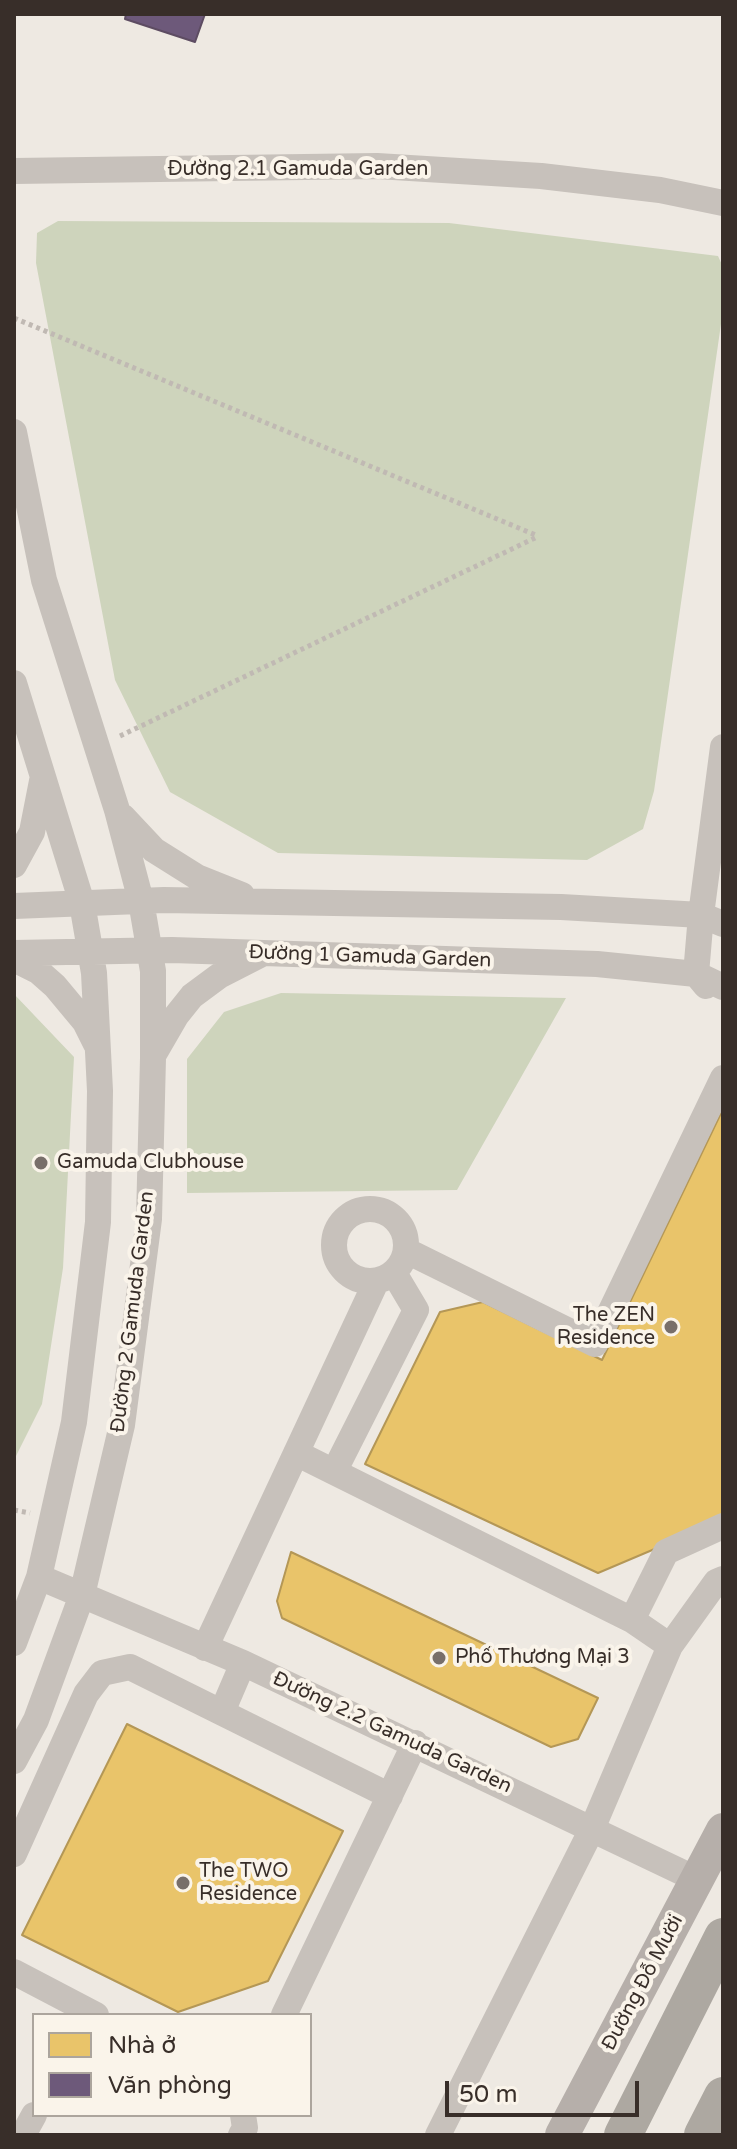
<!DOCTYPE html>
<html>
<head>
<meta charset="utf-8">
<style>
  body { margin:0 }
  #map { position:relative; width:737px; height:2149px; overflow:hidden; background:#eee9e2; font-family:"Varela Round",sans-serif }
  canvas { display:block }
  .frame { position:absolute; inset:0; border:16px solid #382e29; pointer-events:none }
  .legend { position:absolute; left:32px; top:2013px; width:280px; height:104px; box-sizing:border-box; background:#faf4ea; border:2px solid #aca59d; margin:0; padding:10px 14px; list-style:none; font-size:24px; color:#382e29 }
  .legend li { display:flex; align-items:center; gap:16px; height:40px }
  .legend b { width:40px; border:2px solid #aca59d }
  .scale { position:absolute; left:445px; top:2081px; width:194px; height:36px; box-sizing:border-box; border:4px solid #382e29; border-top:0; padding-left:10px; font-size:24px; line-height:28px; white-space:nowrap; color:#382e29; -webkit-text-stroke:6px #faf4ea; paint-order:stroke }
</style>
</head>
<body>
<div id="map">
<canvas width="737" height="2149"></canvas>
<div class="frame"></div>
<ul class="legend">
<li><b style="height:22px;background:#e9c46a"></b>Nhà ở</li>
<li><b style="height:22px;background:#6d597a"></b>Văn phòng</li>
</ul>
<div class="scale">50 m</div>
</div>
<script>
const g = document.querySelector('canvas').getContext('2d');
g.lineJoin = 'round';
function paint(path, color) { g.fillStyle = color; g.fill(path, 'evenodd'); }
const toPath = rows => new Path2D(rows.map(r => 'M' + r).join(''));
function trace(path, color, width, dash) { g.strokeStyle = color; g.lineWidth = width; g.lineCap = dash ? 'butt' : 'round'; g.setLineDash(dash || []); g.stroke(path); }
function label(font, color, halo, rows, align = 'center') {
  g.font = font + ' "Varela Round",sans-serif'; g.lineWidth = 8; g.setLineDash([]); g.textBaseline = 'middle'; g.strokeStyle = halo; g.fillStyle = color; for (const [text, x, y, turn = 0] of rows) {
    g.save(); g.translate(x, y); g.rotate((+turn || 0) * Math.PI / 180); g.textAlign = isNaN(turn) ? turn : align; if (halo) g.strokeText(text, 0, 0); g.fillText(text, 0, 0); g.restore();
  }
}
const green = toPath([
  [58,221,449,223,718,256,723,267,723,310,654,791,643,829,587,860,278,853,170,792,115,680,36,263,37,233],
  [281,993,566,998,457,1190,187,1193,187,1059,224,1012],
  [14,994,74,1057,63,1268,42,1404,14,1460]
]);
const homes = toPath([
  [723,1109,723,1520,598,1573,365,1464,440,1312,483,1302,602,1360,723,1109],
  [291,1552,598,1698,578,1739,551,1747,282,1618,277,1601,291,1552],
  [127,1724,343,1831,268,1981,178,2012,22,1935,127,1724]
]);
const offices = toPath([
  [126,14,205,14,195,42,125,19,126,14]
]);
const path = toPath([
  [14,318,538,536],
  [120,736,537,537],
  [14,1510,30,1513]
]);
const minor = toPath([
  [14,171,377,166,541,176,660,190,723,203],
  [14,432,44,580,117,810,141,901,153,971,153,1058,149,1219,122,1425,82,1595,36,1720,14,1761],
  [14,683,82,903,94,973,100,1091,98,1222,74,1422,39,1577,14,1643],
  [123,817,154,850,197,877,242,895],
  [14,865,32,832,42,781],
  [14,906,164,900,561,907,701,915,723,924],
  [14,953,172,950,597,964,696,974,723,987],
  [14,959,38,971,55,986,85,1022,96,1044],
  [706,986,696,974,701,915,723,747],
  [154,1054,176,1016,192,996,219,976,260,955],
  '334 1245a36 36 0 1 1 72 0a36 36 0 1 1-72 0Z',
  [407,1251,595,1344,723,1078],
  [296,1453,632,1620,666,1552,723,1526],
  [334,1472,416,1310,394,1273],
  [39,1577,243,1663,698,1880],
  [670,1646,716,1582,723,1579],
  [205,1648,376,1282],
  [222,1712,243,1663],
  [14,1854,86,1694,102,1673,130,1667,390,1796],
  [14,1972,96,2015],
  [284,2015,415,1743],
  [23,2135,34,2115],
  [241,2135,245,2128,243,2115],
  [438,2135,592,1829,670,1646,632,1620]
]);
const major = toPath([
  [562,2135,723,1830]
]);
const highway = toPath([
  [623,2135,723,1937],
  [703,2135,723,2096]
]);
const markers = [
  [41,1163,8,"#786f6a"],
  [671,1327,8,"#786f6a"],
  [439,1658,8,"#786f6a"],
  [183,1883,8,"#786f6a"]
];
const streetNames = [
  ["Đường 2.1 Gamuda Garden",298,170],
  ["Đường 1 Gamuda Garden",370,957,2],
  ["Đường 2 Gamuda Garden",133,1312,-83],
  ["Đường 2.2 Gamuda Garden",392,1733,25],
  ["Đường Đỗ Mười",643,1983,-62]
];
const poiNames = [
  ["Gamuda Clubhouse",57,1163],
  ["The ZEN",655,1316,"right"],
  ["Residence",655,1339,"right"],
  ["Phố Thương Mại 3",455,1658],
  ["The TWO",199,1872],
  ["Residence",199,1895]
];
paint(green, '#ced4bc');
paint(homes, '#e9c46a');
trace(homes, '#b49756', 2);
paint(offices, '#6d597a');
trace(offices, '#5d4c62', 2);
trace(path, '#c0b9b3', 5, [4, 4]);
trace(minor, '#c7c1bb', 26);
trace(major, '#b6afaa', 34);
trace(highway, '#ada8a1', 38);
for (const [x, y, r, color] of markers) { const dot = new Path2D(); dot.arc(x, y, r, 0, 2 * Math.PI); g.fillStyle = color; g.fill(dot); trace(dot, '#faf4ea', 3); }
label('20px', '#382e29', '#faf4ea', streetNames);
label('20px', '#382e29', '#faf4ea', poiNames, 'left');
</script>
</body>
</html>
